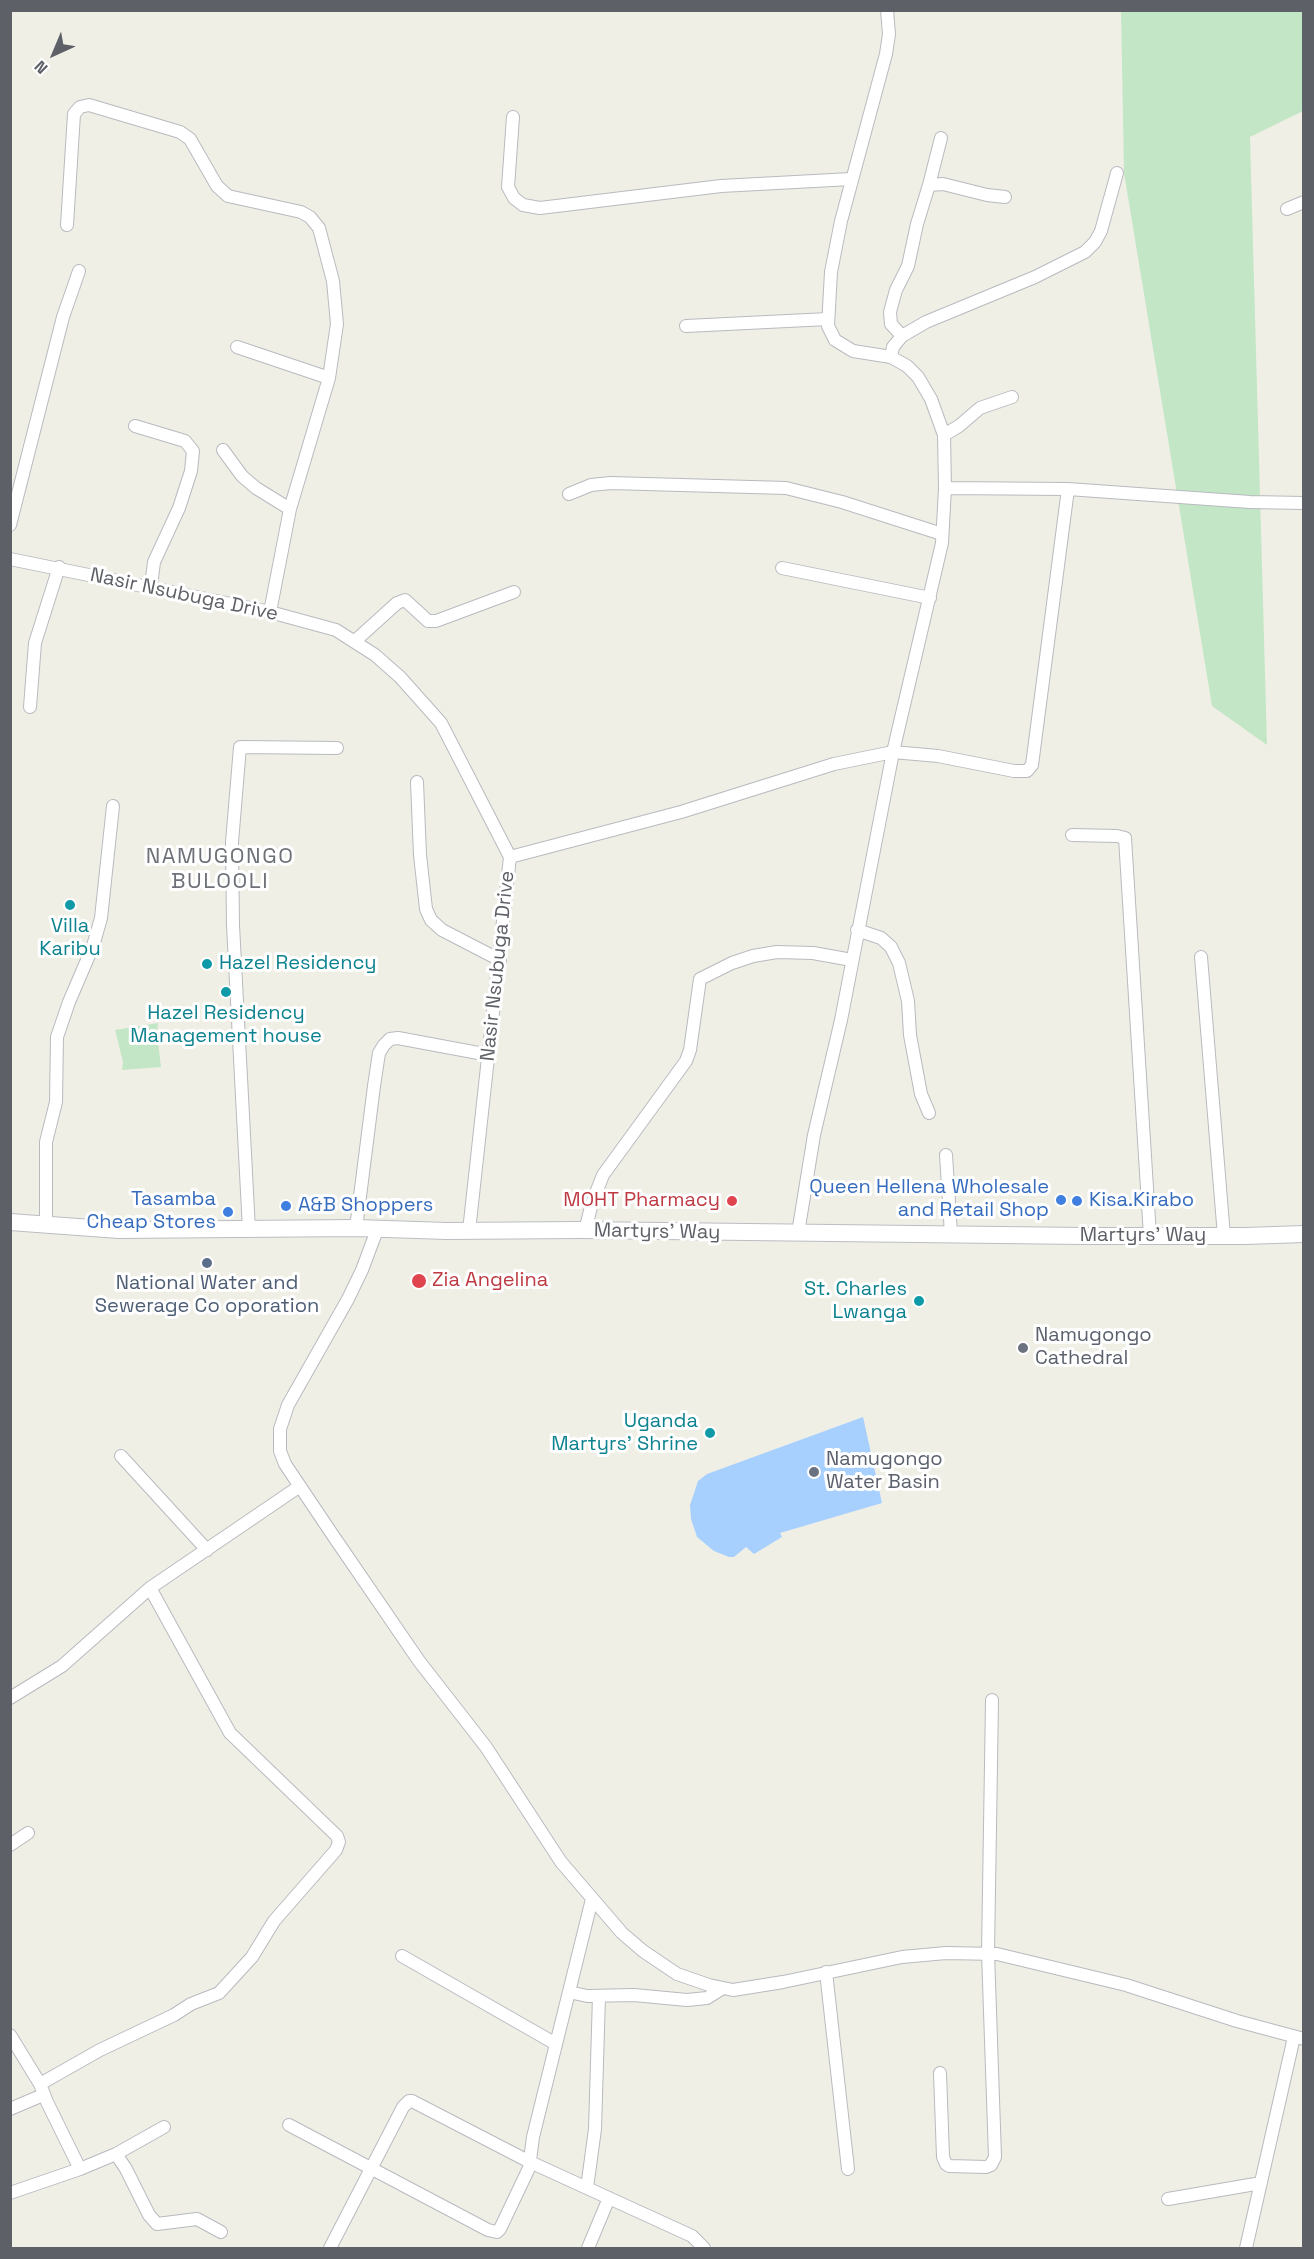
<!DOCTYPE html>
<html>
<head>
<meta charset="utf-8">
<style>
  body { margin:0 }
  #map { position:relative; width:1314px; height:2259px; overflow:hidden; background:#f0efe6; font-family:"Space Grotesk",sans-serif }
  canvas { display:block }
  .frame { position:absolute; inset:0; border:12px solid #5d6066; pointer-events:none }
  .north { position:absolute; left:24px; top:24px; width:60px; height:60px; -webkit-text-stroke:4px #fff; paint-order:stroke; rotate:224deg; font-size:16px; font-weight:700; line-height:24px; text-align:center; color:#5d6066 }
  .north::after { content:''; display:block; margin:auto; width:21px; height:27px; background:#5d6066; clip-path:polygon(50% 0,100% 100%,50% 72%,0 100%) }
</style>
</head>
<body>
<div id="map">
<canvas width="1314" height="2259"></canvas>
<div class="frame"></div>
<div class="north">N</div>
</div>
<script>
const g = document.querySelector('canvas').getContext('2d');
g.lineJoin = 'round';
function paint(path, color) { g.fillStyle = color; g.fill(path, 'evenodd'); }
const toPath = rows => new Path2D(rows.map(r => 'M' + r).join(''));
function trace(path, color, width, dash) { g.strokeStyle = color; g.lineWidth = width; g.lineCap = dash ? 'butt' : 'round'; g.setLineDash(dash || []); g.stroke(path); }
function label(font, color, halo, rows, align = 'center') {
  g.font = font + ' "Space Grotesk",sans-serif'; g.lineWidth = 6; g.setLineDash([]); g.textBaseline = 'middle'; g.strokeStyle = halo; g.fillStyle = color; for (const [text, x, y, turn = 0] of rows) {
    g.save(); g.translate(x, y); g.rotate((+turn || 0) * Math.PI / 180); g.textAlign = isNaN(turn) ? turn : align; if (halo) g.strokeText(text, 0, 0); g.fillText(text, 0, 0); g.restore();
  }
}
const green = toPath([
  [1121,11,1303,11,1303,111,1250,137,1267,745,1212,706,1124,173],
  [158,1023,157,1033,161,1067,122,1070,123,1062,115,1030]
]);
const water = toPath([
  [863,1417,882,1503,780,1533,782,1537,754,1554,746,1547,734,1557,729,1557,714,1551,697,1537,691,1519,690,1505,698,1481,707,1474]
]);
const street = toPath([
  [513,117,508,187,514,198,523,205,540,208,721,186,851,179],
  [929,185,941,138],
  [1287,209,1304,202],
  [67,225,74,114,80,107,89,105,180,132,190,139,217,186,228,196,301,212,310,217,319,228,333,281,337,324,329,378,290,509,270,612],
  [686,326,828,319],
  [902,336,891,324,890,312,896,290,908,266,917,224,929,185,943,184,987,195,1005,197],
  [237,347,329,378],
  [891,357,893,347,902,336,926,322,1035,277,1085,252,1095,242,1101,231,1117,173],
  [135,426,185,441,193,451,191,471,179,508,154,562,151,586],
  [944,435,959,426,980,408,1012,397],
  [223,450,242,476,256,488,290,509],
  [945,488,1068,489,1250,502,1304,503],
  [569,494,591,485,611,483,786,488,842,502,942,534],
  [10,525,63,317,79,271],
  [10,559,270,612,336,630,375,655,400,677,441,723,510,857,469,1231],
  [782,568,930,598],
  [355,641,397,603,405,600,428,621,436,621,514,592],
  [30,707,35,643,59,567],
  [417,782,420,855,426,909,431,920,442,930,500,960],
  [1072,835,1117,836,1125,838,1150,1236],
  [510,857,681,812,834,764,893,752,938,756,1014,771,1027,771,1032,765,1068,489],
  [857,930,881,938,891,947,899,963,908,1001,910,1035,921,1094,929,1113],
  [1201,957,1224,1236],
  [946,1155,951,1234],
  [46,1225,46,1142,56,1102,57,1037,69,1002,93,946,101,918,113,806],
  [356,1228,374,1086,379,1053,384,1045,390,1039,398,1038,489,1055],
  [249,1230,233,925,232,842,240,747,337,748],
  [377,1230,362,1270,348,1299,288,1405,280,1429,280,1451,285,1464,332,1534,419,1661,486,1747,561,1862,622,1933,643,1951,677,1974,709,1985,733,1990,783,1982,902,1957,946,1953,997,1954,1126,1985,1237,2021,1304,2039],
  [585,1231,592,1203,603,1175,686,1061,690,1050,700,979,732,963,753,956,777,952,813,953,852,960],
  [798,1233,814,1135,841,1020,893,752,942,543,945,488,944,435,931,399,918,377,907,366,891,357,853,351,835,340,828,326,831,272,841,221,886,54,889,34,887,10],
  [121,1456,207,1550],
  [10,1698,62,1666,150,1588,300,1486],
  [10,1845,28,1833],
  [402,1956,556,2044],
  [826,1972,848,2169],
  [569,1992,587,1996,634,1995,687,2000,707,1998,723,1988],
  [10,2035,40,2084,47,2102,80,2169,10,2193],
  [940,2073,943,2157,946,2164,949,2166,986,2167,991,2165,995,2157,988,1953,992,1700],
  [40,2084,100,2050,174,2015,191,2004,219,1993,252,1957,274,1921,336,1850,339,1842,337,1836,230,1733,150,1588],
  [10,2109,43,2095],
  [289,2125,488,2230,497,2232,500,2229,529,2168,533,2137,592,1899],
  [116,2154,126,2169,149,2215,157,2224,197,2219,221,2232],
  [80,2169,116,2154,164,2127],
  [587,2188,595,2129,599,1996],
  [1168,2199,1261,2183],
  [330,2248,403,2107,409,2101,412,2101,530,2162,692,2236,704,2248],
  [588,2248,609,2198],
  [1246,2248,1294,2037]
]);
const secondary = toPath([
  [10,1222,119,1230,356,1228,447,1231,580,1230,1084,1236,1245,1236,1304,1234]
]);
const markers = [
  [70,905,6,"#0f9aa8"],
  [207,964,6,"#0f9aa8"],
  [226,992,6,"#0f9aa8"],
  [1061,1200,6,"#3f7fe0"],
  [732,1201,6,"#e0444e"],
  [1077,1201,6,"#3f7fe0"],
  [286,1206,6,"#3f7fe0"],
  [228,1212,6,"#3f7fe0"],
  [207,1263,6,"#5c6f8a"],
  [419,1281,8,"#e0444e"],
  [919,1301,6,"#0f9aa8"],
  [1023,1348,6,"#6b7280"],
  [710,1433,6,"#0f9aa8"],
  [814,1472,6,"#6b7280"]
];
const streetNames = [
  ["Nasir Nsubuga Drive",184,595,12],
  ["Nasir Nsubuga Drive",498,966,-84],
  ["Martyrs' Way",657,1232,1],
  ["Martyrs' Way",1143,1236]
];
const cultureNames = [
  ["Villa",70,927],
  ["Karibu",70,950],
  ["Hazel Residency",219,964,"left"],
  ["Hazel Residency",226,1014],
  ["Management house",226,1037],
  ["St. Charles",907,1290,"right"],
  ["Lwanga",907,1313,"right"],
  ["Uganda",698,1422,"right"],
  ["Martyrs' Shrine",698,1445,"right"]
];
const shopNames = [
  ["Queen Hellena Wholesale",1049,1188],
  ["and Retail Shop",1049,1211],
  ["Tasamba",216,1200],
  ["Cheap Stores",216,1223],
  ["Kisa.Kirabo",1089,1201,"left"],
  ["A&B Shoppers",298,1206,"left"]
];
const healthNames = [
  ["MOHT Pharmacy",720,1201],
  ["Zia Angelina",432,1281,"left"]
];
const serviceNames = [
  ["National Water and",207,1284],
  ["Sewerage Co oporation",207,1307]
];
const worshipNames = [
  ["Namugongo",1035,1336],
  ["Cathedral",1035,1359],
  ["Namugongo",826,1460],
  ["Water Basin",826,1483]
];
const quarterNames = [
  ["NAMUGONGO",220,857],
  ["BULOOLI",220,882]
];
paint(green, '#c3e7c6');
paint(water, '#a7d0ff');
trace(street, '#b8babf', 14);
trace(secondary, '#bbbdc3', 18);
trace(street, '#fff', 12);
trace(secondary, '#fff', 16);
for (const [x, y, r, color] of markers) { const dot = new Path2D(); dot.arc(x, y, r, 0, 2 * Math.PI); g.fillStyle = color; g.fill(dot); trace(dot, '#fff', 2); }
label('20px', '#5d6066', '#fff', streetNames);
label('20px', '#0d838f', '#fff', cultureNames);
label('20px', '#366cbe', '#fff', shopNames, 'right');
label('20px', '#be3a42', '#fff', healthNames, 'right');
label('20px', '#4e5e75', '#fff', serviceNames);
label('20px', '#5b616d', '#fff', worshipNames, 'left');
g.letterSpacing = '1.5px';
label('22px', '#6e7278', '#fff', quarterNames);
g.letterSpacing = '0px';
</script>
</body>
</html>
